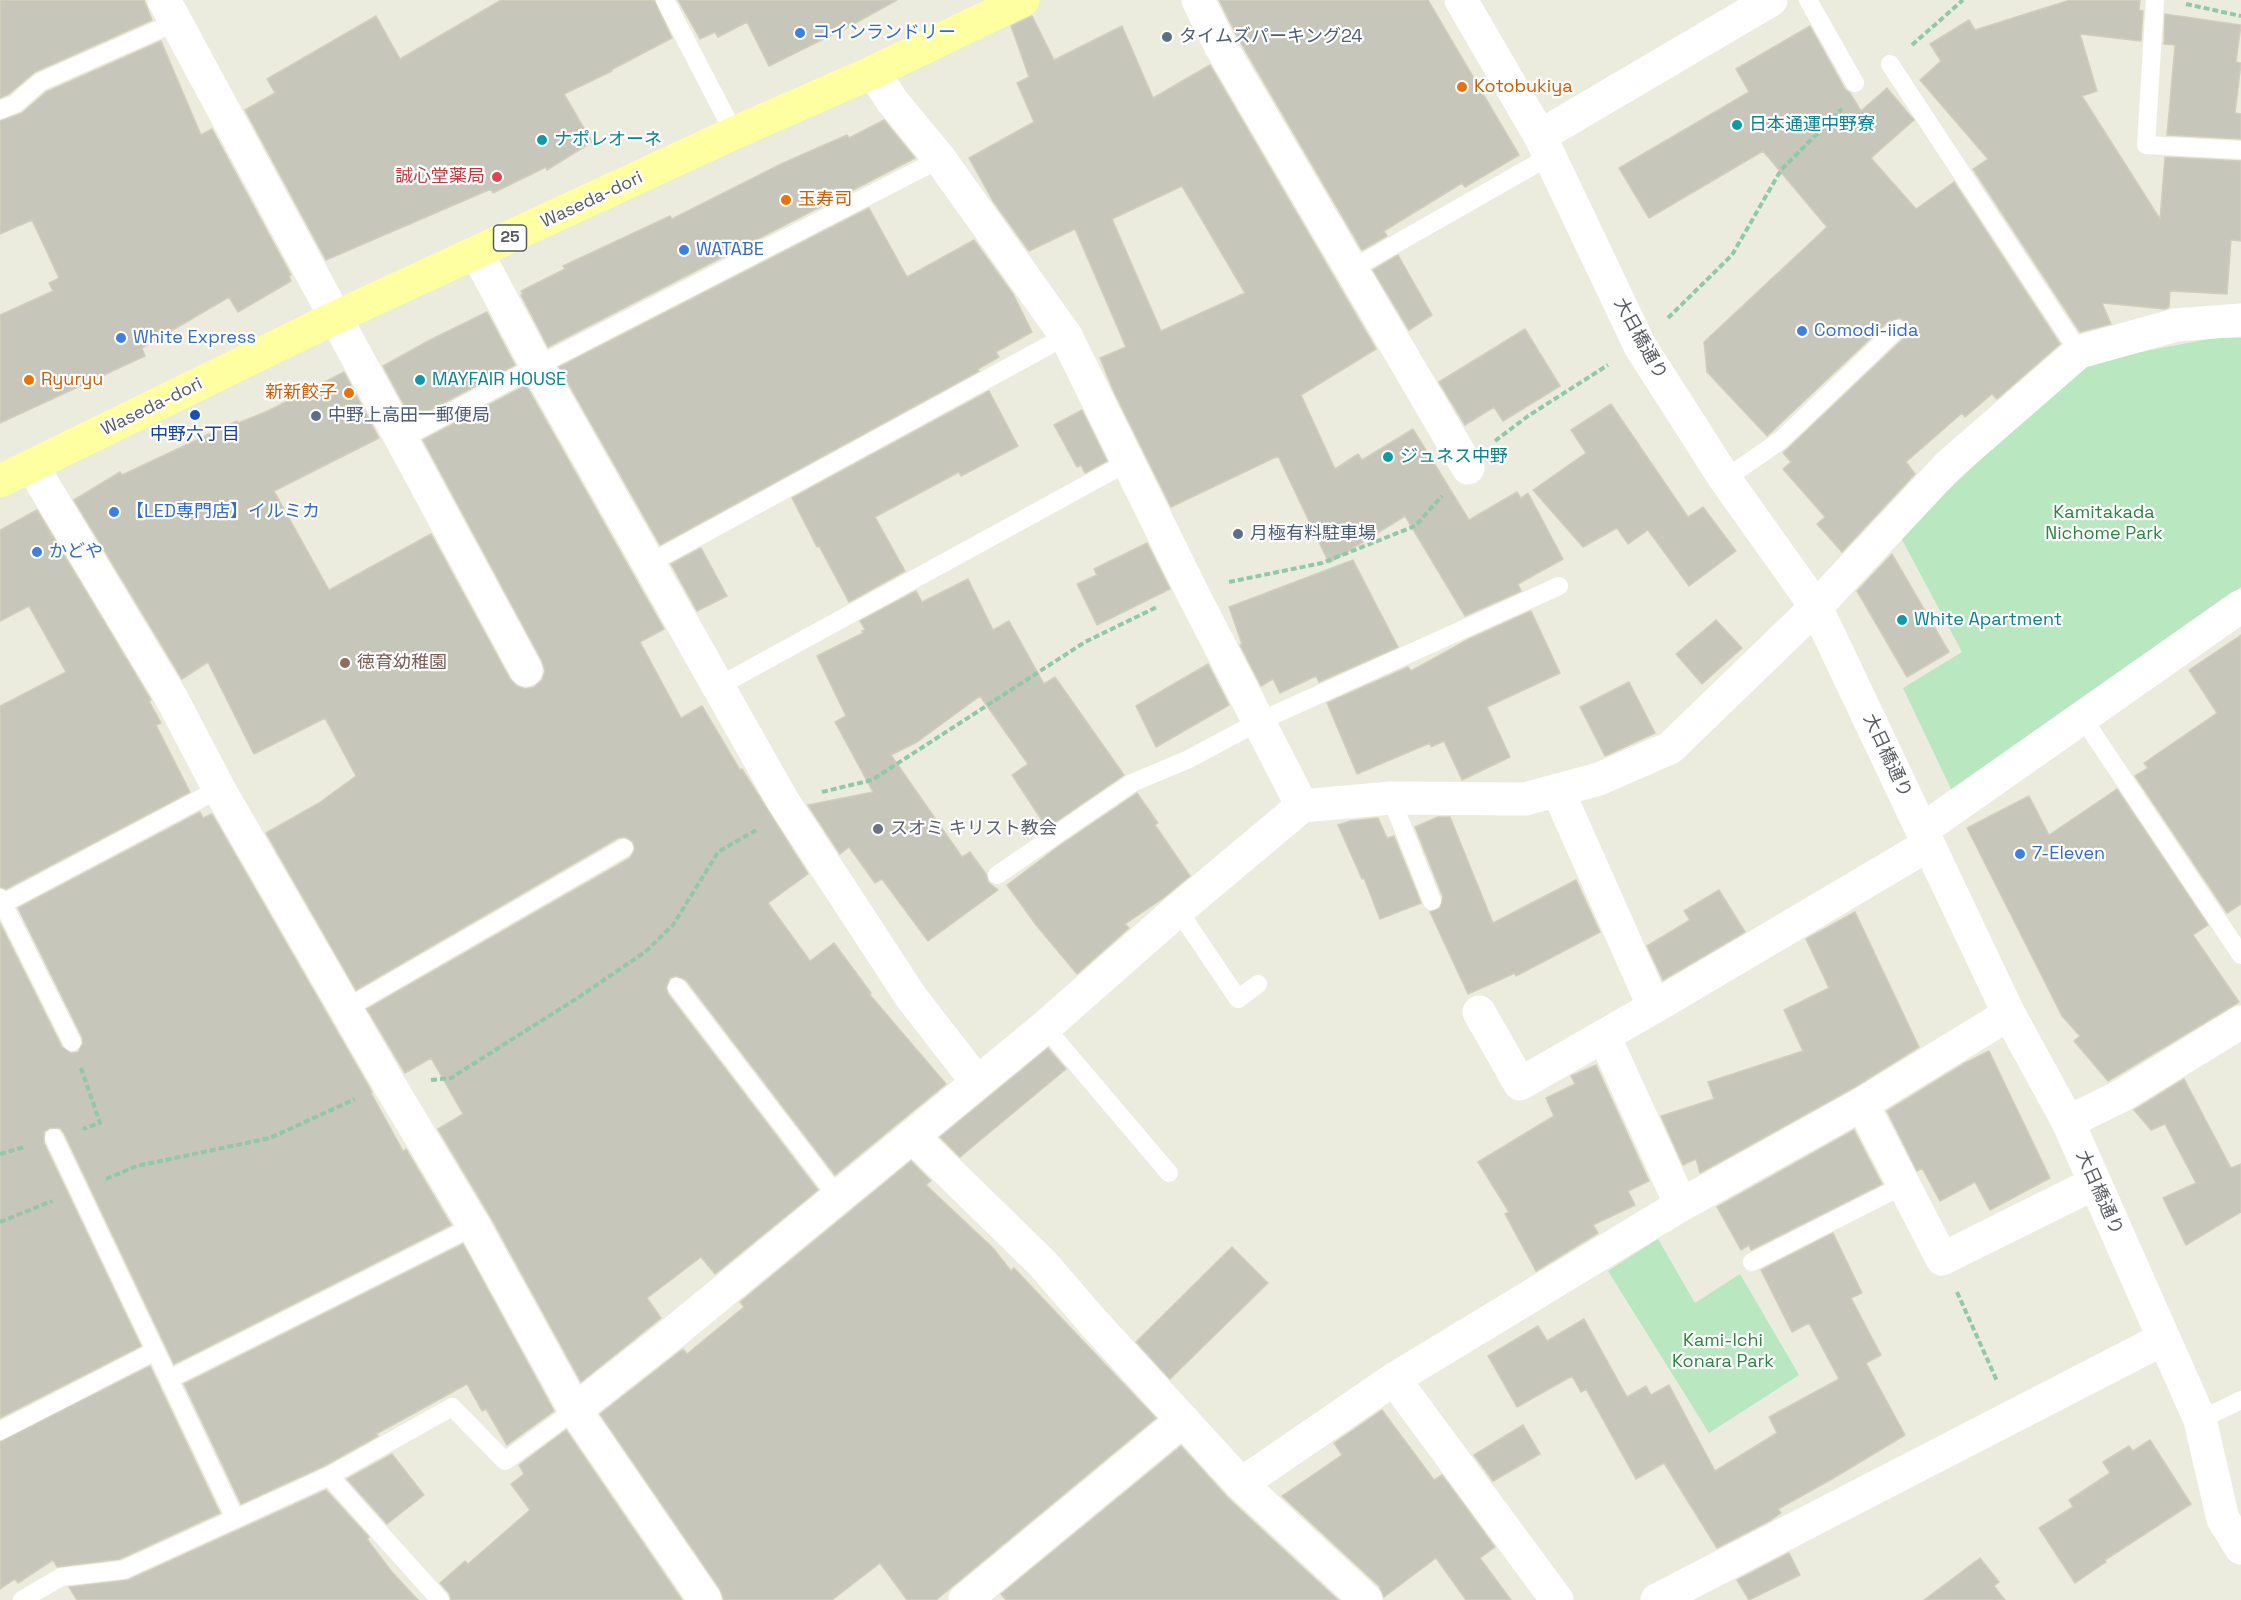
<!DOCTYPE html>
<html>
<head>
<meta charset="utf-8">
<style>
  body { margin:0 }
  canvas { display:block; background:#ececde }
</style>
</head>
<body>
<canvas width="2241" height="1600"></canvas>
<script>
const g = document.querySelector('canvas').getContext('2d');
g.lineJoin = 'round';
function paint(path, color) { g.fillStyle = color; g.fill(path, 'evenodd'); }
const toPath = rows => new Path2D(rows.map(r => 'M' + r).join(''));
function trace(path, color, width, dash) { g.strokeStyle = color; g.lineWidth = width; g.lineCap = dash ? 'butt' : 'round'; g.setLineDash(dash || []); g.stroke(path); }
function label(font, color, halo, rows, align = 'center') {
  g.font = font + ' "Space Grotesk","Noto Sans JP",sans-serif'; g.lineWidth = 4.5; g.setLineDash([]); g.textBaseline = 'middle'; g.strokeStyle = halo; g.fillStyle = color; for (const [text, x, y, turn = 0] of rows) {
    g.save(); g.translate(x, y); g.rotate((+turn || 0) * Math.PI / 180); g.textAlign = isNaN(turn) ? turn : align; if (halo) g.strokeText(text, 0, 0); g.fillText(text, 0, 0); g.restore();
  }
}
const green = toPath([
  [2214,338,2241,338,2241,587,1952,791,1903,688,1962,652,1900,536,2082,363],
  [1658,1239,1695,1303,1740,1274,1799,1375,1709,1433,1608,1271]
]);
const building = toPath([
  [0,0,144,0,152,20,35,72,9,94,0,98,0,0],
  [501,0,654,0,672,38,611,70,612,71,564,94,592,142,547,170,546,167,493,193,491,189,326,260,245,110,275,93,267,79,376,16,400,59,501,0],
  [678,0,897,0,852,25,769,66,747,22,718,37,715,32,700,39,678,0],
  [1219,0,1428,0,1519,155,1465,187,1462,183,1384,231,1387,236,1362,250,1238,38,1219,0],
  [2070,0,2140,0,2139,10,2143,11,2141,41,2080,34,2097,91,2082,96,2160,219,2165,157,2241,161,2241,241,2231,240,2227,294,2170,291,2169,307,2165,309,2102,303,2111,324,2080,332,1973,169,1988,159,1920,80,1941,61,1930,44,1969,20,1975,30,2070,0],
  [2165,14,2241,25,2236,62,2241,63,2235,113,2241,114,2241,139,2167,135,2175,45,2164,44,2165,14],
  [1032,16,1054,60,1122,26,1153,98,1210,65,1376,349,1301,395,1335,469,1358,454,1362,460,1413,429,1469,520,1517,492,1521,498,1528,493,1563,559,1518,584,1521,591,1465,616,1405,516,1329,563,1278,456,1171,507,1114,392,1100,358,1126,347,1075,229,1029,251,993,201,969,158,1034,122,1017,83,1029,77,1011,26,1032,16],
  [1182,186,1245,293,1161,331,1112,219,1182,186],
  [1810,26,1845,89,1850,93,1861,111,1887,88,1914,120,1871,158,1916,209,1954,182,2060,344,1997,399,1992,394,1965,417,1962,413,1906,462,1915,474,1842,552,1817,524,1825,517,1783,469,1791,462,1783,453,1905,337,1908,332,1905,322,1900,318,1889,321,1767,436,1707,372,1704,342,1827,227,1763,151,1649,218,1619,168,1749,92,1736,69,1810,26],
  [161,41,201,135,212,129,291,275,289,276,291,281,238,312,229,297,142,348,145,356,0,423,0,315,53,291,49,283,59,278,32,220,0,234,0,121,22,113,46,92,161,41],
  [884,120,915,158,548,347,521,295,523,294,521,291,565,269,563,266,670,216,672,219,781,164,847,135,849,138,884,120],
  [869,208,907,277,974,240,1013,294,1032,332,996,352,999,357,978,369,979,371,660,545,559,367,869,208],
  [1398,255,1432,315,1409,330,1373,270,1398,255],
  [487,312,515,365,412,420,383,366,430,340,487,312],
  [1525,329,1560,386,1503,421,1494,407,1465,425,1439,382,1525,329],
  [344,372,379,438,274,491,329,590,431,534,510,679,517,686,525,689,534,687,542,680,545,671,542,661,423,440,526,385,664,629,640,642,681,718,702,706,740,770,742,769,808,874,768,903,810,961,834,943,871,993,870,995,946,1084,835,1175,686,980,676,976,670,978,666,988,668,994,818,1190,715,1274,701,1257,647,1298,661,1318,581,1382,490,1216,438,1129,463,1114,431,1058,405,1073,367,1009,630,858,635,849,633,842,625,837,618,838,356,990,266,833,319,803,356,776,325,718,254,754,208,662,182,679,74,500,120,472,122,475,237,421,238,423,268,411,344,372],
  [989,391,1018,446,961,476,959,472,875,517,905,571,849,602,819,546,817,547,792,498,989,391],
  [1611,404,1688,517,1703,507,1736,551,1689,586,1648,530,1628,544,1617,528,1583,547,1533,490,1586,453,1571,430,1611,404],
  [1082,410,1107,461,1085,473,1081,465,1077,467,1054,425,1082,410],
  [37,510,151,700,149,701,161,723,156,725,190,792,6,889,0,887,0,706,66,672,29,606,0,621,0,530,37,510],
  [1147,543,1170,589,1097,625,1077,584,1097,575,1094,569,1147,543],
  [701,548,727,596,697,611,671,564,701,548],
  [1892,554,1949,652,1907,677,1857,591,1892,554],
  [1353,560,1398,647,1319,682,1316,676,1280,693,1273,679,1261,686,1240,645,1242,644,1229,607,1353,560],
  [968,579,993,630,1009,621,1044,684,1055,677,1124,775,1047,828,1012,775,1028,764,980,696,917,742,891,755,962,857,970,852,986,874,988,882,998,890,928,941,882,879,875,883,849,847,840,854,808,805,873,792,835,722,846,716,817,656,863,633,862,631,865,630,860,621,916,591,922,602,968,579],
  [1531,611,1560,673,1487,707,1510,757,1462,780,1444,741,1431,747,1430,743,1357,774,1327,703,1408,667,1411,671,1469,639,1531,611],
  [1716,620,1742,648,1702,684,1676,654,1716,620],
  [2241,635,2241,904,2227,913,2135,776,2148,768,2144,763,2217,713,2189,670,2241,635],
  [1208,664,1229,705,1156,747,1136,706,1208,664],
  [1629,682,1655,733,1605,756,1580,707,1629,682],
  [2117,789,2208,925,2193,935,2239,1002,2108,1081,2074,1041,2080,1036,2062,1016,1967,828,2029,796,2049,835,2117,789],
  [1137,793,1158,823,1155,825,1190,876,1162,899,1125,924,1129,928,1077,974,1036,925,1007,885,1059,846,1137,793],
  [200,812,203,818,212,814,372,1092,371,1093,403,1151,406,1149,451,1225,174,1364,64,1133,60,1128,50,1128,44,1132,44,1143,141,1346,0,1418,0,923,62,1047,71,1053,78,1052,83,1043,82,1037,18,908,200,812],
  [1438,817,1450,817,1493,923,1576,880,1600,932,1516,976,1515,973,1468,994,1430,912,1440,908,1443,897,1415,827,1438,817],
  [1378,818,1387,838,1394,836,1421,903,1380,919,1364,878,1362,879,1338,825,1350,821,1378,818],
  [1719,890,1745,932,1663,980,1647,946,1690,920,1684,911,1719,890],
  [1855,912,1919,1047,1853,1088,1700,1173,1696,1159,1683,1165,1661,1116,1714,1099,1708,1082,1803,1051,1784,1010,1829,988,1806,939,1855,912],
  [1048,1048,1066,1069,960,1157,940,1137,1048,1048],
  [1989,1051,2050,1178,1990,1210,1975,1182,1940,1201,1922,1168,1917,1171,1887,1111,1965,1063,1989,1051],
  [1596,1065,1649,1181,1628,1191,1635,1205,1593,1225,1598,1233,1536,1271,1505,1214,1509,1212,1478,1162,1554,1116,1546,1098,1575,1084,1571,1076,1596,1065],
  [2184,1079,2231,1168,2241,1164,2241,1212,2186,1245,2163,1198,2196,1183,2165,1124,2151,1130,2134,1110,2184,1079],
  [1854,1130,1882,1184,1751,1250,1749,1245,1741,1250,1717,1207,1854,1130],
  [911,1161,931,1181,926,1185,993,1248,1011,1271,1014,1268,1156,1418,936,1600,907,1600,880,1563,832,1600,724,1600,720,1589,600,1414,683,1349,687,1354,744,1307,740,1302,911,1161],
  [1833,1233,1862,1293,1851,1298,1881,1355,1866,1363,1905,1435,1832,1479,1778,1509,1781,1513,1771,1520,1717,1548,1664,1463,1636,1479,1586,1389,1581,1392,1572,1376,1517,1407,1488,1356,1538,1326,1547,1341,1584,1319,1627,1397,1646,1386,1651,1395,1669,1385,1715,1471,1777,1433,1769,1417,1839,1379,1809,1323,1792,1332,1761,1270,1833,1233],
  [463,1244,554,1411,507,1445,486,1409,482,1411,467,1384,376,1434,378,1436,324,1466,241,1504,184,1384,463,1244],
  [1232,1247,1268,1283,1170,1379,1136,1342,1232,1247],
  [150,1366,220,1513,120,1559,57,1567,53,1560,18,1583,15,1579,0,1589,0,1442,150,1366],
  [1382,1410,1434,1480,1442,1475,1495,1547,1480,1558,1511,1600,1466,1600,1436,1558,1384,1597,1379,1586,1282,1496,1342,1455,1334,1443,1382,1410],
  [1523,1425,1540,1454,1493,1481,1474,1455,1523,1425],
  [566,1430,682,1600,451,1600,449,1593,440,1583,465,1561,468,1564,530,1510,511,1484,524,1474,519,1465,566,1430],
  [2150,1440,2191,1504,2105,1560,2106,1562,2075,1583,2039,1528,2073,1507,2069,1500,2110,1473,2103,1462,2129,1446,2133,1451,2150,1440],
  [1181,1446,1228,1498,1338,1600,1006,1600,1001,1594,1181,1446],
  [392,1454,424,1495,387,1524,347,1479,392,1454],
  [326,1490,369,1537,367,1539,392,1572,418,1600,77,1600,69,1587,128,1580,326,1490],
  [1789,1553,1800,1575,1749,1600,1737,1580,1789,1553],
  [1980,1558,1999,1582,1994,1586,2005,1600,1924,1600,1980,1558]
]);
const path = toPath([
  [2186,4,2241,16],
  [1912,45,1963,0],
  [1668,318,1732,255,1781,170,1842,109],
  [1495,441,1528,416,1608,365],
  [1229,582,1322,563,1415,526,1442,496],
  [822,792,872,780,1085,642,1157,607],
  [81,1068,100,1123,83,1129],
  [431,1080,451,1078,579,997,645,952,673,925,718,852,758,829],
  [0,1154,24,1147],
  [106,1179,137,1166,270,1138,355,1099],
  [0,1222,52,1201],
  [1957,1292,1997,1381]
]);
const service = toPath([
  [665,0,734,133],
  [1808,0,1855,83],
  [2155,0,2146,145,2241,150],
  [1890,64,2079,352],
  [0,110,15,104,40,82,176,22],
  [1350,270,1550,156],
  [401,439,537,366,940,159],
  [1725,479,1781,440,1897,329],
  [648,564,1066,336],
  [716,683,730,680,1128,462],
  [2082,717,2241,955],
  [1391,798,1432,901],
  [997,875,1132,783,1189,759,1258,722,1559,586],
  [0,898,72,1042],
  [0,905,219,789],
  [1178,910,1238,999,1258,984],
  [677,987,837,1196],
  [345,1009,624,848],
  [1045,1027,1169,1173],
  [54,1138,235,1518],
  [1752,1262,1904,1185],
  [169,1379,474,1226],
  [2200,1420,2241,1400],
  [0,1431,155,1351],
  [329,1476,440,1600],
  [22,1600,61,1577,123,1570,329,1476,452,1407,505,1461,575,1410]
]);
const minor = toPath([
  [164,0,526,670],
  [1198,0,1221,47,1468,468],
  [873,72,893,102,940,159,1066,336,1191,590,1302,806],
  [1540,136,1771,0],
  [477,253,537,366,783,801,911,997,977,1082],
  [32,466,172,699,219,789,389,1084,474,1226,575,1410,705,1600],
  [1922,830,2241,606],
  [1654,1007,1928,845],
  [1479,1012,1520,1084,1654,1007,1558,791],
  [1604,1036,1681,1205],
  [1862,1104,1942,1259,2095,1183],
  [2068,1122,2121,1096,2241,1022],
  [912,1136,1043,1264,1092,1321,1241,1484,1366,1600],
  [1394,1379,1557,1600],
  [575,1410,668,1337,1045,1027,1178,910,1302,806,1391,798,1525,799,1599,779,1670,748,1816,607,1948,466,2079,352,2176,325,2241,320],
  [2200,1420,2223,1519,2241,1548],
  [1241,1484,1394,1379,1681,1205,1862,1104,2009,1014],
  [965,1600,1183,1420],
  [1657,1600,2163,1339]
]);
const tertiary = toPath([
  [1461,0,1540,136,1640,346,1725,479,1816,607,2009,1014,2068,1122,2200,1420]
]);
const primary = toPath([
  [0,481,334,318,734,133,873,72,1023,0]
]);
const markers = [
  [800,33,6,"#3f7fe0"],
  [1167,37,6,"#5c6f8a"],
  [1462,87,6,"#e8710a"],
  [1737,125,6,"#0f9aa8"],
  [542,140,6,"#0f9aa8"],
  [497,177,6,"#e0444e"],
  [786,200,6,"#e8710a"],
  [684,250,6,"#3f7fe0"],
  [1802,331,6,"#3f7fe0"],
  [121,338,6,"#3f7fe0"],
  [29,380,6,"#e8710a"],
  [420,380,6,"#0f9aa8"],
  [349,393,6,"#e8710a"],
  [195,415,6,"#1a4fb4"],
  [316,416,6,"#5c6f8a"],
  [1388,457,6,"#0f9aa8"],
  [114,512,6,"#3f7fe0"],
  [1238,534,6,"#5c6f8a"],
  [37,552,6,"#3f7fe0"],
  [1902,620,6,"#0f9aa8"],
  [345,663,6,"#8d6e63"],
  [878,829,6,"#6b7280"],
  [2020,854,6,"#3f7fe0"]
];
const shields = [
  [510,238,33]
];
const shieldNames = [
  ["25",510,238]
];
const shopNames = [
  ["コインランドリー",812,33],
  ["WATABE",696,250],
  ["Comodi-iida",1814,331],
  ["White Express",133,338],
  ["【LED専門店】イルミカ",126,512],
  ["かどや",49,552],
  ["7-Eleven",2032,854]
];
const serviceNames = [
  ["タイムズパーキング24",1179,37],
  ["中野上高田一郵便局",328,416],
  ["月極有料駐車場",1250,534]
];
const foodNames = [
  ["Kotobukiya",1474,87],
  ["玉寿司",798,200],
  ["Ryuryu",41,380],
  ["新新餃子",337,393,"right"]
];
const cultureNames = [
  ["日本通運中野寮",1749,125],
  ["ナポレオーネ",554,140],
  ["MAYFAIR HOUSE",432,380],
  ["ジュネス中野",1400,457],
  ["White Apartment",1914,620]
];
const healthNames = [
  ["誠心堂薬局",485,177]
];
const streetNames = [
  ["Waseda-dori",592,200,-25],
  ["大日橋通り",1640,339,61],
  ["Waseda-dori",152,407,-26],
  ["大日橋通り",1887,756,65],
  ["大日橋通り",2099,1193,66]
];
const transitNames = [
  ["中野六丁目",195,435]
];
const parkNames = [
  ["Kamitakada",2104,513],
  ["Nichome Park",2104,534],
  ["Kami-Ichi",1723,1341],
  ["Konara Park",1723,1362]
];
const educationNames = [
  ["徳育幼稚園",357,663]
];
const worshipNames = [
  ["スオミ キリスト教会",890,829]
];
paint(green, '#b8e7c0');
paint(building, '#c7c6bb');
trace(building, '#d1cebc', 1.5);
trace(path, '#91c7aa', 4, [6, 3]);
trace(service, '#fff', 18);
trace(minor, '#fff', 33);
trace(tertiary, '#fff', 33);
trace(primary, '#fdffa0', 33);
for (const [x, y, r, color] of markers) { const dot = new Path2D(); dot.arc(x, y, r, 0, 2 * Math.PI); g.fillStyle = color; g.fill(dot); trace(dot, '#fff', 2); }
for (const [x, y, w] of shields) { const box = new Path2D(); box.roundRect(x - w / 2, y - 13, w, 26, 4.5); g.fillStyle = '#fff'; g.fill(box); trace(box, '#575a61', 1.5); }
label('bold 16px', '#575a61', null, shieldNames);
label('18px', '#366cbe', '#fff', shopNames, 'left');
label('18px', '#4e5e75', '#fff', serviceNames, 'left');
label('18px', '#c56008', '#fff', foodNames, 'left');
label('18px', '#0d838f', '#fff', cultureNames, 'left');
label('18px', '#be3a42', '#fff', healthNames, 'right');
label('18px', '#575a61', '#fff', streetNames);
label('18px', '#164399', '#fff', transitNames);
label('18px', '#2d8341', '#fff', parkNames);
label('18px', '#785e54', '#fff', educationNames, 'left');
label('18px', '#5b616d', '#fff', worshipNames, 'left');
</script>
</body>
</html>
